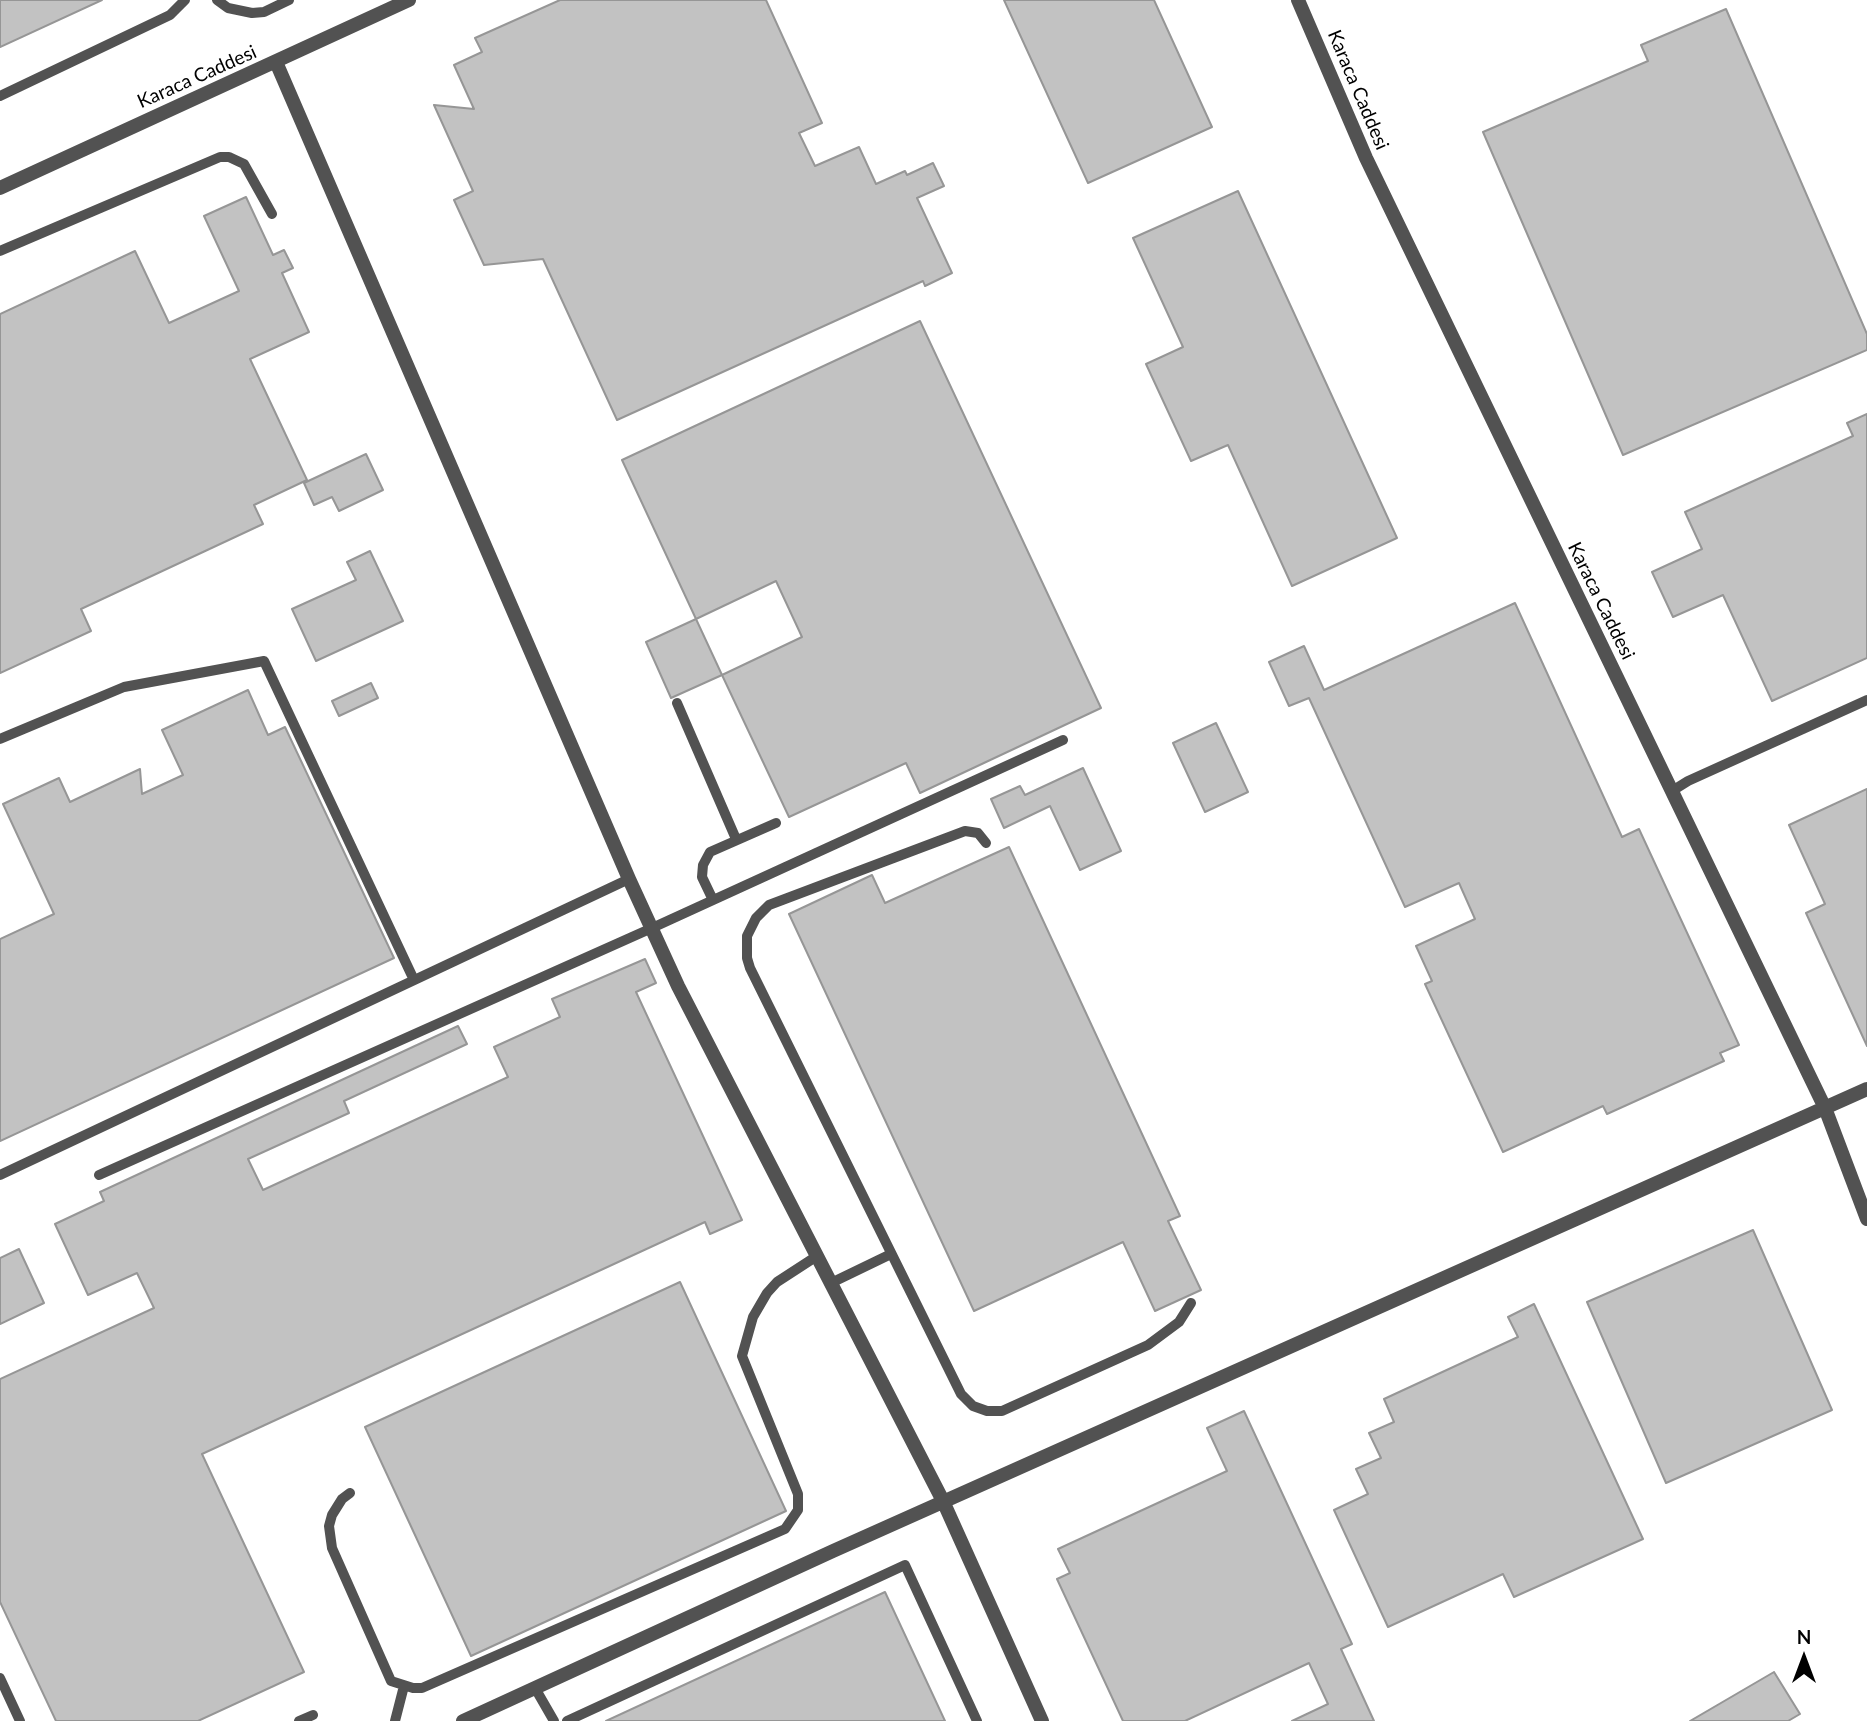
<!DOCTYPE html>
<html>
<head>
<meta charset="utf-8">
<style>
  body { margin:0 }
  #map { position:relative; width:1867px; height:1721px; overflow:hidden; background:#fff; font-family:Lato,sans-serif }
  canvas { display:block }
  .north { position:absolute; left:1769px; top:1623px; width:70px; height:70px; -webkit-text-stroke:5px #fff; paint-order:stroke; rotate:0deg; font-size:19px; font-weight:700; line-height:28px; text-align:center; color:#000 }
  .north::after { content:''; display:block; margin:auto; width:24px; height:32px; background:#000; clip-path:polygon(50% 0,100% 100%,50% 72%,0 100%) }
</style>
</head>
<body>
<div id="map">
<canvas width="1867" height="1721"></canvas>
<div class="north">N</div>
</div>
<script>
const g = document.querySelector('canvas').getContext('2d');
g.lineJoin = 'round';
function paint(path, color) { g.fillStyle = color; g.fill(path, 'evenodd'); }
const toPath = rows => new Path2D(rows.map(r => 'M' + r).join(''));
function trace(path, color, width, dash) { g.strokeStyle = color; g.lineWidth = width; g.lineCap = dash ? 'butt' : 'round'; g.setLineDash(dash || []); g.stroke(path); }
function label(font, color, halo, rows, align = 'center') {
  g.font = font + ' Lato,sans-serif'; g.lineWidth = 5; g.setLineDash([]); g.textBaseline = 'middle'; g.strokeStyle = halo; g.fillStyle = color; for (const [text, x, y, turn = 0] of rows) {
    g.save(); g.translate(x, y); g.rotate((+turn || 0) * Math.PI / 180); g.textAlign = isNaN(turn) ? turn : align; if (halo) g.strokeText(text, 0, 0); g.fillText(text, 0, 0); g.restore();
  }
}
const building = toPath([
  [0,0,102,0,0,47,0,0],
  [560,0,766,0,822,123,799,133,815,166,859,147,876,184,905,171,907,175,933,163,944,186,917,198,952,273,925,286,923,281,617,420,543,259,484,265,454,200,473,191,434,105,474,109,454,65,482,52,475,38,560,0],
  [1004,0,1154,0,1212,127,1088,183,1004,0],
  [1726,9,1867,334,1867,350,1623,455,1483,132,1648,61,1641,45,1726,9],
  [1238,191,1397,538,1292,586,1228,445,1191,461,1146,364,1183,347,1133,238,1238,191],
  [246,197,273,255,284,250,293,268,282,273,309,332,250,359,307,480,254,505,263,524,81,609,91,631,0,673,0,314,135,251,169,323,239,291,204,216,246,197],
  [920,321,1101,708,920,793,906,763,789,817,722,675,802,637,776,581,696,619,622,460,920,321],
  [1867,414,1867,658,1772,701,1723,595,1673,617,1652,572,1702,549,1685,512,1853,436,1847,423,1867,414],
  [366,454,383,490,339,511,332,497,314,505,304,483,366,454],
  [370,551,403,621,316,661,292,609,356,580,347,562,370,551],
  [1515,603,1622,837,1639,829,1739,1045,1720,1053,1724,1061,1607,1114,1603,1106,1503,1152,1425,984,1432,981,1416,946,1475,919,1459,883,1405,907,1309,698,1289,706,1269,662,1304,646,1324,690,1515,603],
  [696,619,722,675,671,698,646,642,696,619],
  [371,683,378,698,339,716,332,701,371,683],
  [248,690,268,735,285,727,394,958,0,1141,0,939,54,914,3,804,59,778,70,802,140,769,142,794,183,775,162,730,248,690],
  [1216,723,1248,792,1205,812,1173,743,1216,723],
  [1083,768,1121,851,1080,870,1050,806,1004,828,991,799,1020,786,1025,795,1083,768],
  [1867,789,1867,1046,1806,913,1825,904,1789,825,1867,789],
  [1009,847,1180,1216,1168,1221,1201,1290,1155,1311,1123,1242,974,1311,789,914,872,875,885,903,1009,847],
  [645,959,656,983,636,992,742,1220,710,1234,705,1222,202,1454,304,1672,198,1721,56,1721,0,1602,0,1379,154,1308,137,1273,88,1295,55,1224,104,1201,100,1192,458,1026,467,1044,344,1101,349,1113,248,1159,263,1190,508,1077,494,1047,560,1017,552,999,645,959],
  [1753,1230,1832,1410,1666,1483,1587,1302,1753,1230],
  [19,1249,44,1303,0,1324,0,1258,19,1249],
  [680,1282,786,1511,471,1656,365,1427,680,1282],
  [1534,1304,1643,1539,1514,1597,1503,1574,1388,1627,1334,1510,1368,1494,1356,1469,1381,1458,1369,1433,1394,1422,1384,1399,1518,1337,1508,1317,1534,1304],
  [1244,1411,1352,1644,1341,1649,1374,1721,1292,1721,1328,1704,1309,1663,1185,1721,1123,1721,1057,1579,1070,1573,1058,1549,1227,1471,1207,1428,1244,1411],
  [885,1592,945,1721,606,1721,885,1592],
  [1774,1672,1800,1714,1788,1721,1690,1721,1774,1672]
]);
const lane = toPath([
  [217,0,228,8,252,13,264,12,289,0],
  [0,96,170,15,185,0],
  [0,251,220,157,229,157,244,164,272,214],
  [677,703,736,839],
  [0,739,124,687,264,661,414,980],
  [1672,791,1688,781,1867,700],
  [986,843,978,833,965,831,769,905,756,918,747,936,747,958,750,968,961,1394,973,1406,987,1411,1002,1411,1148,1345,1179,1322,1191,1303],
  [713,900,702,877,703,865,710,852,776,823],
  [0,1175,629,879],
  [99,1175,652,928,1063,740],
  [831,1283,891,1254],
  [350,1493,342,1499,332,1515,329,1526,332,1548,391,1681,413,1688,422,1688,785,1529,798,1510,798,1494,742,1356,753,1317,767,1293,777,1282,817,1256],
  [0,1678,20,1721],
  [535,1688,554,1721],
  [299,1721,313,1715],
  [395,1721,404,1686],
  [567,1721,905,1565,977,1721]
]);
const street = toPath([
  [1298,0,1366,158,1825,1108,1867,1219],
  [276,62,629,879,678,986,943,1501,1042,1721],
  [0,188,409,0],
  [463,1721,833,1551,1867,1089]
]);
const streetNames = [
  ["Karaca Caddesi",197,77,-24],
  ["Karaca Caddesi",1358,90,67],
  ["Karaca Caddesi",1601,601,64]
];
paint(building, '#c2c2c2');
trace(building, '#969696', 2);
trace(lane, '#525252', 10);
trace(street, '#525252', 14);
label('19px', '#000', '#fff', streetNames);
</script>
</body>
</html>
